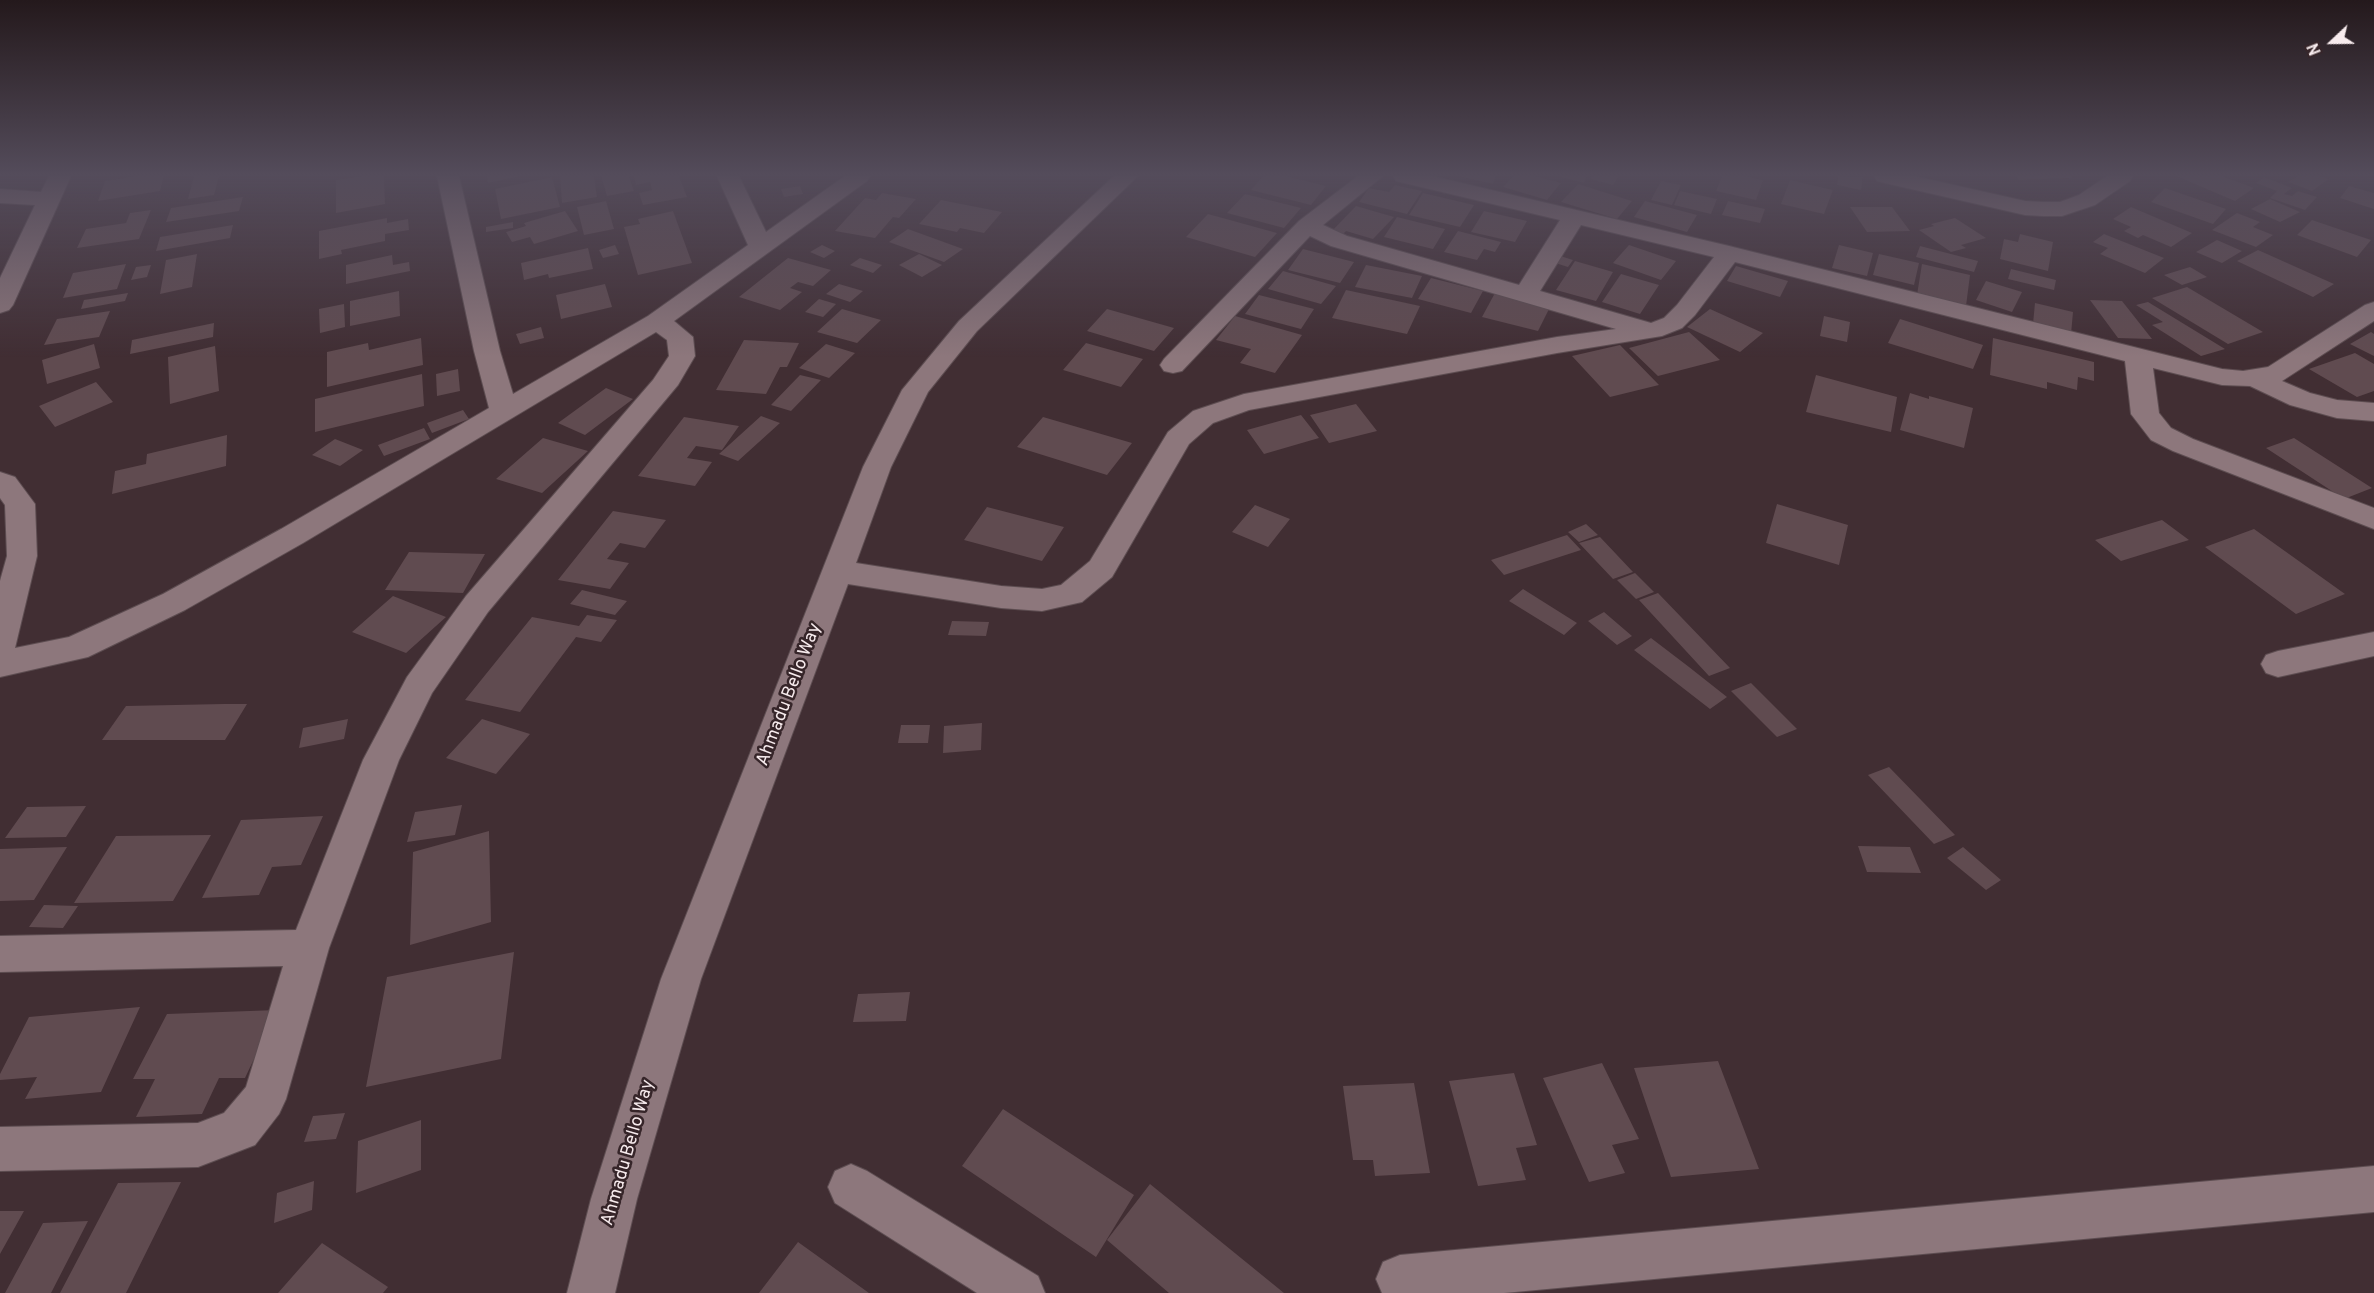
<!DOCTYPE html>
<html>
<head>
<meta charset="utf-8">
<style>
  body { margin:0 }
  #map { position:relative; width:2374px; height:1293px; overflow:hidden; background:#412e33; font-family:Overpass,sans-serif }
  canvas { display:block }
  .north { position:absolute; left:2302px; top:12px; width:60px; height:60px; -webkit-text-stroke:4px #362529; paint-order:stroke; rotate:248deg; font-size:16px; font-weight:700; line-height:24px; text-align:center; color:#f7ebed }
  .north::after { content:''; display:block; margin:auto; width:21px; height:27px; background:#f7ebed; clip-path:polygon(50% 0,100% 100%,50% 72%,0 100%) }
</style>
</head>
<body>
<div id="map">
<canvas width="2374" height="1293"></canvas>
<div class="north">N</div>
</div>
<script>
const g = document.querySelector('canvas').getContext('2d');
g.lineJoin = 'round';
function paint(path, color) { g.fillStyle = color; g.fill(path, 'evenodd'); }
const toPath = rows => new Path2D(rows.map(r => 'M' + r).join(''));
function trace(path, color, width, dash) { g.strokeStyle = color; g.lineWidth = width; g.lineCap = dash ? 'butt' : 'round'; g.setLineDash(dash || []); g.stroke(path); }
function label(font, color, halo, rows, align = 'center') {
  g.font = font + ' Overpass,sans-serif'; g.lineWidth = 5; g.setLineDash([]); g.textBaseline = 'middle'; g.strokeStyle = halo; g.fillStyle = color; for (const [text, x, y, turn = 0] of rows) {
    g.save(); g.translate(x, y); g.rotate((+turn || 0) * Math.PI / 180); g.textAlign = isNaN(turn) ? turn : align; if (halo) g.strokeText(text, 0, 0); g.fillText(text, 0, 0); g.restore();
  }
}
const building = toPath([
  [136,176,164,176,160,191,98,201,105,181],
  [194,176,219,176,214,195,188,199],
  [362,176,384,176,385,204,336,213,336,180],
  [487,176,517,176,517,177,488,183],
  [560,176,594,176,597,197,562,203],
  [601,176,629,176,634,191,607,196],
  [634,176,679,176,687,197,643,205,639,193,652,190,650,182,636,185],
  [1263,176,1286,176,1326,186,1311,205,1251,190],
  [1457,176,1496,176,1493,184],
  [1513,176,1535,176,1561,183,1547,200,1503,187],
  [1557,176,1587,176,1584,183],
  [1592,176,1619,176,1613,185,1590,179],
  [1722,176,1746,176,1763,180,1756,200,1716,191],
  [1838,176,1863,177,1861,190,1837,185],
  [2015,176,2072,176,2072,178,2019,180],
  [2176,176,2222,176,2254,188,2235,201],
  [2298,176,2320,176,2329,179,2312,191,2288,182],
  [552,177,560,207,501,219,495,189],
  [2264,177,2292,188,2284,194,2292,196,2298,191,2317,197,2305,210,2270,198,2277,191,2256,183],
  [1790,180,1833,190,1824,214,1781,204],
  [1661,181,1681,185,1672,205,1651,200],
  [1578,184,1632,201,1617,219,1561,202],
  [1395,185,1422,191,1407,214,1359,202,1369,188,1389,192],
  [800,186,803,194,784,197,781,189],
  [2349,186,2374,193,2374,209,2340,198],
  [2165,188,2226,209,2213,224,2151,202],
  [1680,191,1717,199,1711,214,1674,205],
  [882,193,916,199,899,218,893,217,875,238,835,231,865,198,876,200],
  [1423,193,1474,205,1460,227,1409,215],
  [1245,194,1301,208,1284,228,1227,213],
  [243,197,239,211,166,222,171,208],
  [2270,199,2300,212,2280,222,2251,209],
  [941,200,1002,212,984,233,960,228,957,232,919,224],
  [606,201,614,229,584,235,577,207],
  [1645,201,1697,215,1687,232,1634,217],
  [1728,201,1765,209,1760,223,1722,215],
  [1356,206,1394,217,1373,239,1346,231,1342,235,1331,232],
  [1850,207,1892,207,1910,231,1867,232],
  [2131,207,2192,233,2171,247,2143,235,2138,238,2124,231,2131,227,2113,219],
  [151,210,139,239,77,248,86,229,126,223,130,213],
  [565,211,578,231,534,244,530,237,512,242,506,232,526,226,524,223],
  [673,211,692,263,638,275,624,227,640,224,638,219],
  [1484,211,1527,221,1515,242,1471,232],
  [2237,213,2260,222,2253,227,2273,235,2256,247,2212,230],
  [1208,214,1277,233,1255,257,1186,237],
  [1397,217,1445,229,1433,249,1384,237],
  [387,218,387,223,408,219,409,230,385,234,385,241,341,250,342,254,319,259,319,231],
  [1955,218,1986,238,1961,245,1966,248,1951,252,1919,230,1934,226,1931,224],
  [2312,220,2371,240,2357,257,2297,235],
  [513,222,513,228,486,232,486,227],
  [233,225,230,238,156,251,160,237],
  [908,229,963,249,944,262,889,242],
  [1458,231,1501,242,1495,252,1484,249,1477,260,1444,252],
  [2020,234,2053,242,2048,271,2000,259,2004,239,2018,242],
  [2104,234,2164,258,2145,273,2100,254,2108,248,2093,242],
  [2217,240,2242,251,2222,263,2196,252],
  [615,245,619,254,603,258,599,250],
  [822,245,835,251,824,258,810,252],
  [1629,245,1676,261,1661,280,1613,263],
  [1839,245,1873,253,1867,276,1832,268],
  [1920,246,1978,261,1974,272,1916,257],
  [588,248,593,269,549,278,548,274,524,280,521,263],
  [1303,249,1354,262,1340,283,1288,270],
  [2258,250,2334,284,2313,297,2237,261],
  [197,254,192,287,160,294,166,260],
  [919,254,942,265,922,277,899,265],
  [1554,254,1573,260,1568,267,1549,261],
  [1879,254,1919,263,1914,285,1873,275],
  [392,255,393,265,409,262,410,271,346,284,346,265],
  [788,258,831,270,813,286,798,282,790,288,802,292,780,310,739,297],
  [860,258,882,265,873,273,850,265],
  [1575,261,1613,272,1596,301,1556,290],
  [126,264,117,289,63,298,73,273],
  [1922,264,1970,275,1966,306,1917,295],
  [151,265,147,277,131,280,136,267],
  [1366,265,1422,276,1412,298,1355,287],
  [1736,266,1788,281,1780,297,1727,281],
  [2190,267,2207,277,2182,285,2164,275],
  [2011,269,2056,280,2054,290,2008,279],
  [1283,271,1336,286,1321,304,1268,289],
  [1621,274,1659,285,1640,314,1602,302],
  [1431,278,1483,291,1471,313,1418,299],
  [1986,281,2022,292,2012,312,1976,300],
  [605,284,612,307,561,319,556,295],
  [839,284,863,291,850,302,826,294],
  [2187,287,2263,332,2228,344,2152,298],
  [1346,290,1420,306,1407,334,1332,318],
  [399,291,400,316,350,326,350,301],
  [128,293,125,301,81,309,84,300],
  [1495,293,1550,307,1538,331,1482,317],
  [1259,295,1314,309,1301,329,1245,314],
  [819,299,836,304,823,317,805,312],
  [2090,300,2122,301,2152,339,2118,338],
  [2148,302,2225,349,2201,356,2152,325,2163,322,2136,305],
  [2035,303,2073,312,2071,334,2033,324],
  [344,304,345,327,320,333,319,309],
  [842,309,881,320,857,343,817,332],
  [1107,309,1174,328,1154,351,1087,331],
  [1710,309,1763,333,1740,352,1687,327],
  [110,311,99,337,44,345,57,319],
  [1235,316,1302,335,1275,373,1240,363,1251,349,1216,340],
  [1824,316,1850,322,1847,342,1820,336],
  [1900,319,1983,345,1973,369,1888,343],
  [214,323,213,337,130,354,132,340],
  [541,327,544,338,520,344,516,334],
  [1689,332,1720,360,1658,376,1629,348],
  [2371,332,2374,334,2374,356,2350,344],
  [421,338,423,365,327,387,327,352,368,343,369,350],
  [1993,338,2094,362,2094,381,2078,377,2077,390,2047,382,2047,389,1990,375],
  [744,340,799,343,787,367,780,367,766,394,716,390],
  [1086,343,1143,359,1121,387,1063,370],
  [94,344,100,368,47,384,42,360],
  [826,344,855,353,829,378,799,368],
  [1620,345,1659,385,1610,397,1572,356],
  [215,346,219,391,170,404,168,357],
  [2355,353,2374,364,2374,391,2357,397,2309,369],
  [458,369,460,391,437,396,436,374],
  [422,374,424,406,315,432,315,399],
  [800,375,821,380,791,411,771,405],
  [1816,375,1897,397,1891,432,1806,412],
  [96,382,113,402,55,427,39,406],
  [606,388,633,399,585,435,558,423],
  [1910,393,1929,399,1929,396,1973,408,1964,448,1900,430],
  [1356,404,1377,431,1329,443,1310,415],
  [463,410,469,419,432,433,427,423],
  [1301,415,1319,438,1264,454,1247,430],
  [761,416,780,423,738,461,719,454],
  [684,417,739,426,722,450,696,446,687,458,712,462,695,486,638,476],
  [1043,417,1132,443,1107,475,1017,447],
  [424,428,430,439,384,456,378,445],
  [227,435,226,466,112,494,115,471,146,464,147,454],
  [543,438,588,451,542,493,496,479],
  [2294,438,2372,488,2344,499,2266,448],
  [335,439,363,450,340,466,312,455],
  [1777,504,1848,525,1839,565,1766,543],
  [1255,505,1290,519,1268,547,1232,532],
  [987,507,1064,527,1042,561,964,540],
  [613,511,666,520,645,548,620,543,607,559,629,563,610,589,558,580],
  [2162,520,2189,540,2121,561,2095,540],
  [1586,524,1598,535,1579,542,1568,532],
  [2254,529,2345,594,2296,614,2205,547],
  [1567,535,1581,550,1504,575,1491,560],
  [1600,537,1633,572,1613,579,1579,543],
  [409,552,485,554,463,593,385,590],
  [1635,573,1654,592,1636,599,1617,580],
  [1523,589,1577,623,1564,635,1509,601],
  [582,590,627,601,615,615,570,604],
  [1658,593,1730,668,1709,676,1639,600],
  [393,596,446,617,406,653,352,632],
  [1604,612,1632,636,1617,645,1588,621],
  [587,615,617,620,601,642,576,637,520,712,465,700,532,617,579,626],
  [952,621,989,622,986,636,948,635],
  [1651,638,1689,667,1727,697,1710,709,1634,650],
  [1751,683,1797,729,1777,737,1731,691],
  [224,704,247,704,225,740,102,740,126,706],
  [348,719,344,739,299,748,303,728],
  [482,719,530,734,496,774,446,758],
  [982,723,981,750,943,753,944,726],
  [901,725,930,725,928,743,898,743],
  [1889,767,1955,835,1934,844,1868,775],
  [462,805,455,835,407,842,415,812],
  [86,806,66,837,5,838,27,807],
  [323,816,301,865,272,867,259,895,202,898,241,820],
  [489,831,491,922,410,945,413,852],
  [211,835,173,901,74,903,116,836],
  [1858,846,1910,847,1921,873,1867,872],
  [67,847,34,900,0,901,0,849],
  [1963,847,2001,880,1986,890,1947,858],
  [44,905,78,906,63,928,29,927],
  [514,952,501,1059,366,1087,387,977],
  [910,992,906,1021,853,1022,858,994],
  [140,1007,101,1092,25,1099,37,1077,0,1080,0,1074,29,1017],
  [277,1010,245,1078,219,1078,202,1114,136,1117,155,1079,133,1079,167,1014],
  [1718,1061,1759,1169,1671,1177,1634,1068],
  [1602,1063,1639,1139,1612,1145,1625,1173,1589,1182,1543,1078],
  [1514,1073,1537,1145,1516,1148,1526,1180,1478,1186,1449,1081],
  [1414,1083,1430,1173,1375,1176,1373,1160,1353,1160,1343,1086],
  [1003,1109,1134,1195,1096,1257,962,1166],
  [345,1113,336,1139,304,1142,313,1116],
  [421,1120,421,1170,356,1193,358,1141],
  [314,1181,312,1210,274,1223,277,1193],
  [181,1182,126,1293,60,1293,118,1183],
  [1150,1184,1284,1293,1169,1293,1107,1240],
  [0,1211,24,1211,0,1254],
  [88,1221,51,1293,5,1293,43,1223],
  [798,1242,869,1293,759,1293],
  [322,1243,388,1287,383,1293,278,1293]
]);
const minor = toPath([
  [49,176,71,176,13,305,9,310,0,313,0,278,35,205,0,203,0,189,41,192,49,176],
  [437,176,459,176,500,351,513,394,648,316,748,245,717,176,739,176,766,232,845,176,870,176,867,181,674,321,693,337,695,356,678,385,488,612,432,693,399,760,329,948,286,1099,279,1114,255,1145,198,1167,0,1171,0,1127,198,1123,224,1113,246,1087,283,966,0,972,0,936,296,930,363,760,407,677,466,596,653,380,669,356,667,340,656,332,303,543,185,610,88,657,0,677,0,581,7,556,5,505,0,498,0,472,15,477,35,504,37,556,15,648,69,637,163,594,281,529,489,408,474,351,437,176],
  [1114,176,1138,176,977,331,928,392,891,467,856,563,1001,586,1042,589,1061,585,1090,561,1168,432,1193,411,1244,394,1557,337,1616,329,1331,246,1310,236,1182,371,1173,373,1164,371,1160,365,1164,359,1299,221,1358,176,1383,176,1323,225,1347,236,1519,285,1560,220,1396,181,1393,176,1432,176,1729,246,2222,369,2243,371,2268,367,2365,305,2374,302,2374,321,2282,381,2310,393,2337,400,2374,403,2374,421,2337,418,2290,405,2250,386,2222,385,2153,368,2159,413,2171,428,2193,439,2374,508,2374,529,2173,451,2151,440,2131,414,2125,361,1735,262,1695,315,1682,328,1662,336,1557,353,1249,410,1213,423,1189,444,1112,577,1082,602,1042,611,1001,608,848,584,701,979,637,1199,615,1293,567,1293,591,1199,661,979,863,467,902,390,959,321,1114,176],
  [1581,225,1714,257,1677,305,1664,318,1651,323,1540,291,1581,225],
  [1874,176,1914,176,2025,201,2043,202,2060,202,2079,195,2107,176,2133,176,2130,181,2095,205,2062,216,2043,216,2025,215,1885,183,1877,181,1874,176],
  [2374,632,2374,656,2278,677,2266,673,2261,664,2266,655,2278,651,2374,632],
  [851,1164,867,1171,1038,1276,1045,1293,977,1293,835,1203,828,1187,835,1171,851,1164],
  [2374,1166,2374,1212,1504,1293,1382,1293,1376,1279,1383,1262,1400,1255,2374,1166]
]);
const streetNames = [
  ["Ahmadu Bello Way",790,695,-69],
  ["Ahmadu Bello Way",629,1153,-74]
];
paint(building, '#604b50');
trace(minor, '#5d4d51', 2);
paint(minor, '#8d777c');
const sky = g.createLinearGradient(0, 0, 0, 357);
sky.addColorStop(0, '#24191c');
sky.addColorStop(0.49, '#544c5b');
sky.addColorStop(1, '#544c5b00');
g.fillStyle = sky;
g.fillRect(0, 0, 2374, 357);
label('18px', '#f7ebed', '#362529', streetNames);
</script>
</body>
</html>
